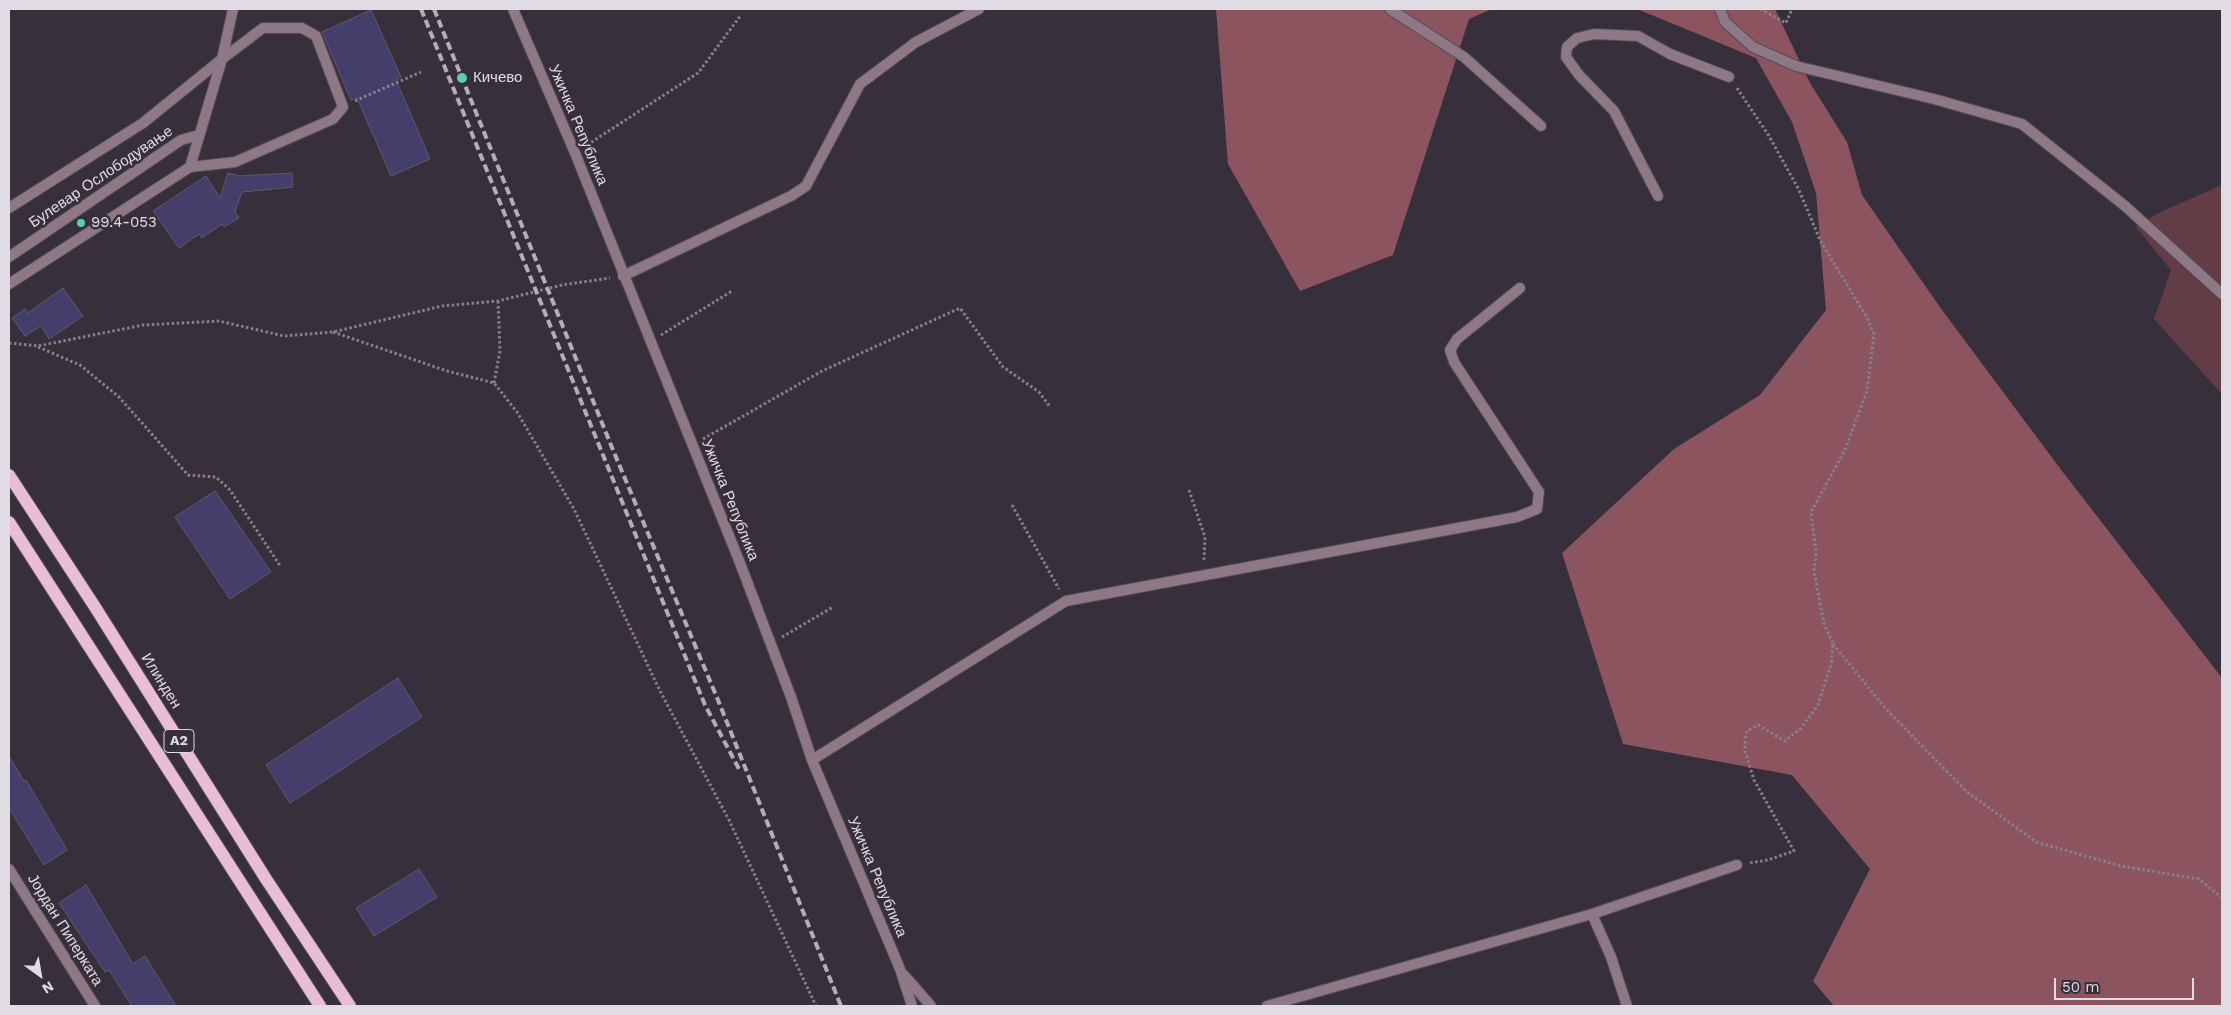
<!DOCTYPE html>
<html>
<head>
<meta charset="utf-8">
<style>
  body { margin:0 }
  #map { position:relative; width:2231px; height:1015px; overflow:hidden; background:#382f3c; font-family:"Work Sans",sans-serif }
  canvas { display:block }
  .frame { position:absolute; inset:0; border:10px solid #e1dbe3; pointer-events:none }
  .north { position:absolute; left:15px; top:950px; width:50px; height:50px; -webkit-text-stroke:4px #382f3c; paint-order:stroke; rotate:148deg; font-size:14px; font-weight:700; line-height:20px; text-align:center; color:#e1dbe3 }
  .north::after { content:''; display:block; margin:auto; width:18px; height:22px; background:#e1dbe3; clip-path:polygon(50% 0,100% 100%,50% 72%,0 100%) }
  .scale { position:absolute; left:2054px; top:978px; width:140px; height:22px; box-sizing:border-box; border:2px solid #e1dbe3; border-top:0; padding-left:6px; font-size:15px; line-height:18px; white-space:nowrap; color:#e1dbe3; -webkit-text-stroke:4px #382f3c; paint-order:stroke }
</style>
</head>
<body>
<div id="map">
<canvas width="2231" height="1015"></canvas>
<div class="frame"></div>
<div class="north">N</div>
<div class="scale">50 m</div>
</div>
<script>
const g = document.querySelector('canvas').getContext('2d');
g.lineJoin = 'round';
function paint(path, color) { g.fillStyle = color; g.fill(path, 'evenodd'); }
const toPath = rows => new Path2D(rows.map(r => 'M' + r).join(''));
function trace(path, color, width, dash) { g.strokeStyle = color; g.lineWidth = width; g.lineCap = dash ? 'butt' : 'round'; g.setLineDash(dash || []); g.stroke(path); }
function label(font, color, halo, rows, align = 'center') {
  g.font = font + ' "Work Sans",sans-serif'; g.lineWidth = 5; g.setLineDash([]); g.textBaseline = 'middle'; g.strokeStyle = halo; g.fillStyle = color; for (const [text, x, y, turn = 0] of rows) {
    g.save(); g.translate(x, y); g.rotate((+turn || 0) * Math.PI / 180); g.textAlign = isNaN(turn) ? turn : align; if (halo) g.strokeText(text, 0, 0); g.fillText(text, 0, 0); g.restore();
  }
}
const green = toPath([
  [2222,185,2222,394,2154,319,2171,270,2135,226,2163,211]
]);
const forest = toPath([
  [1216,9,1492,9,1469,19,1393,255,1300,291,1228,164],
  [1637,9,1775,9,1810,83,1847,142,1862,195,1942,310,2059,467,2222,678,2222,1006,1834,1006,1813,981,1870,869,1792,775,1623,744,1562,553,1674,449,1760,395,1826,310,1816,193,1792,122,1756,58]
]);
const building = toPath([
  [371,10,401,77,396,80,430,159,391,176,357,98,351,100,322,32,371,10],
  [228,173,239,176,292,173,293,187,242,192,235,212,239,218,224,227,222,224,202,238,199,234,179,248,153,211,206,176,220,198,228,173],
  [63,288,83,316,49,339,41,326,25,336,12,318,25,309,28,313,63,288],
  [215,491,271,572,230,599,175,517,215,491],
  [398,678,422,717,290,803,266,765,398,678],
  [9,756,24,781,26,780,67,850,44,865,9,808,9,756],
  [419,869,437,897,374,936,356,908,419,869],
  [86,885,133,964,145,956,176,1006,132,1006,109,970,105,972,59,903,86,885]
]);
const path = toPath([
  [1760,9,1786,23,1792,9],
  [1737,88,1769,136,1799,190,1820,240,1866,316,1874,334,1867,391,1845,450,1811,512,1816,553,1814,571,1824,624,1833,644,1831,665,1818,705,1801,728,1785,741,1758,725,1747,731,1745,741,1745,751,1754,780,1794,851,1768,860,1749,863],
  [355,101,421,72],
  [587,145,698,73,741,15],
  [333,332,447,371,494,383,517,412,574,509,660,691,729,820,816,1006],
  [661,335,732,291],
  [9,343,38,346,143,325,219,321,284,336,333,332,442,306,498,301,562,285,610,278],
  [38,347,80,365,119,397,188,475,216,477,230,490,281,567],
  [494,383,500,351,498,301],
  [703,439,822,371,960,308,1003,367,1039,392,1050,407],
  [1189,490,1205,537,1204,561],
  [1012,505,1059,589],
  [782,637,833,607],
  [1833,644,1886,709,1966,791,2036,842,2121,866,2199,879,2222,898]
]);
const minor = toPath([
  [513,9,575,153,740,563,791,697,812,760,900,969,912,1006],
  [1390,9,1464,57,1541,126],
  [1720,9,1725,22,1753,47,1796,66,1934,99,2022,124,2125,206,2222,294],
  [1658,196,1614,111,1579,75,1566,57,1567,47,1577,38,1594,34,1638,36,1670,54,1729,77],
  [9,208,143,123,222,59,233,9],
  [9,257,181,140,199,135],
  [623,276,791,196,806,186,860,84,916,42,979,9],
  [9,284,190,167,235,162,333,119,343,107,316,36,302,28,263,28,222,59,190,167],
  [812,760,1066,601,1517,517,1537,509,1539,492,1454,362,1450,350,1457,339,1520,288],
  [9,869,95,1006],
  [1592,914,1611,957,1627,1006],
  [904,975,931,1006],
  [1267,1006,1592,914,1737,865]
]);
const primary = toPath([
  [9,475,95,607,266,879,350,1006],
  [9,522,320,1006]
]);
const rail = toPath([
  [421,9,705,705,739,769],
  [434,9,613,450,718,700,841,1006]
]);
const markers = [
  [462,78,6,"#59cebe"],
  [81,223,5,"#59cebe"]
];
const shields = [
  [179,741,30]
];
const shieldNames = [
  ["A2",179,741]
];
const poiNames = [
  ["Кичево",473,78],
  ["99.4-053",91,223]
];
const streetNames = [
  ["Ужичка Република",578,125,67],
  ["Булевар Ослободување",101,177,-34],
  ["Ужичка Република",730,500,68],
  ["Илинден",161,681,58],
  ["Ужичка Република",877,877,67],
  ["Јордан Пиперката",65,930,58]
];
paint(green, '#633d45');
paint(forest, '#8b545f');
paint(building, '#443e6b');
trace(building, '#5c5b6a', 1);
trace(minor, '#534b57', 12);
trace(primary, '#534b57', 14);
trace(path, '#87808a', 3, [2.5, 2.5]);
trace(minor, '#8e7885', 10);
trace(primary, '#e9bcd8', 12);
trace(rail, '#b3adb6', 4, [8, 4]);
for (const [x, y, r, color] of markers) { const dot = new Path2D(); dot.arc(x, y, r, 0, 2 * Math.PI); g.fillStyle = color; g.fill(dot); trace(dot, '#382f3c', 2); }
for (const [x, y, w] of shields) { const box = new Path2D(); box.roundRect(x - w / 2, y - 11.5, w, 23, 4); g.fillStyle = '#382f3c'; g.fill(box); trace(box, '#e1dbe3', 1); }
label('bold 14px', '#e1dbe3', null, shieldNames);
label('15px', '#e1dbe3', '#382f3c', poiNames, 'left');
label('15px', '#e1dbe3', '#382f3c', streetNames);
</script>
</body>
</html>
